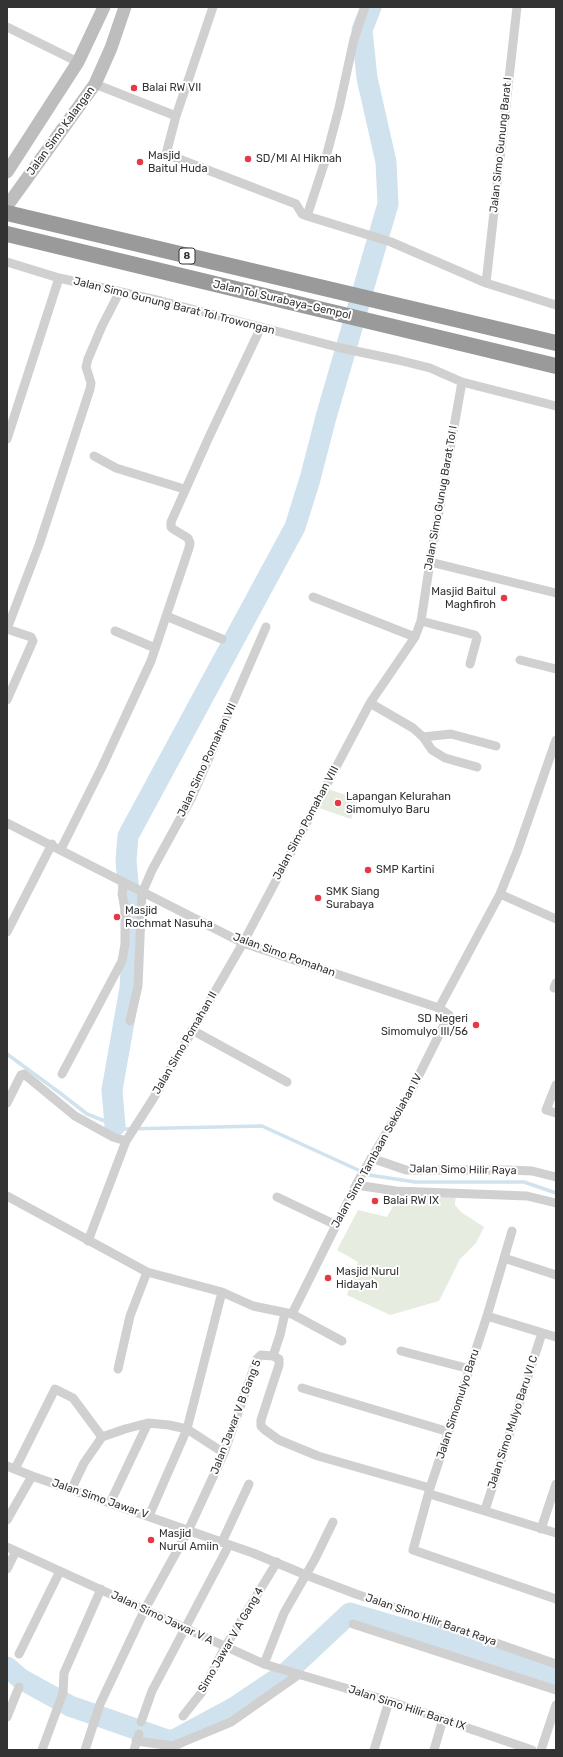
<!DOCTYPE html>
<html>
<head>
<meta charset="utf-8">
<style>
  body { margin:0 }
  #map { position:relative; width:563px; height:1757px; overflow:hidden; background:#fff; font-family:Rubik,sans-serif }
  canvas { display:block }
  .frame { position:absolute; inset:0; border:8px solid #333; pointer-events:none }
</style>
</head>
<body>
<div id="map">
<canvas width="563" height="1757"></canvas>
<div class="frame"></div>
</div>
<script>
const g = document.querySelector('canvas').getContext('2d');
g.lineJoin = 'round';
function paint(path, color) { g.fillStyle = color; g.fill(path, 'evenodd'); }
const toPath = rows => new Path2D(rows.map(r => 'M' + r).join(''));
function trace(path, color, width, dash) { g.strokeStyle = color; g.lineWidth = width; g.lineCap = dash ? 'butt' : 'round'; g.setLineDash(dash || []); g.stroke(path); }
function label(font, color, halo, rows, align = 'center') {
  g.font = font + ' Rubik,sans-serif'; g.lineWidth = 4; g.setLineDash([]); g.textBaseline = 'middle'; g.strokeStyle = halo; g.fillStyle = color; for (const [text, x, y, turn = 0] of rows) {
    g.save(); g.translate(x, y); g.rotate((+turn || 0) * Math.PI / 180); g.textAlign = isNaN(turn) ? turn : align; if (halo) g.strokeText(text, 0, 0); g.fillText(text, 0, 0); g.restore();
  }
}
const green = toPath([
  [325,788,358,799,351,819,319,808],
  [401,1191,456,1192,455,1205,461,1212,484,1227,476,1243,460,1259,439,1301,390,1315,347,1295,358,1262,337,1250,358,1210,387,1217]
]);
const stream = toPath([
  [7,1054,60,1093,87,1114,125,1129,262,1126,369,1175,415,1182,524,1182,556,1193]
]);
const river = toPath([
  [115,1126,112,1090,130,988,133,935,126,861,128,836,295,527,310,479,326,417,388,204,386,162,367,78,362,30,371,7],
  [7,1667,21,1679,70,1706,167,1740,174,1740,235,1707,287,1672,350,1613,513,1661,556,1677]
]);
const minor = toPath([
  [213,7,176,116,166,154,296,204,302,214,307,216,391,242,486,283,556,305],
  [7,27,78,62],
  [95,84,176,116],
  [307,216,325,161,339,108,354,39,365,7],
  [7,262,59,278,161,301,341,348,398,360,430,368,462,382,556,406],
  [486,283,517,7],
  [462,382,430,562,421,621,415,637,370,703,413,728,423,737,451,734,496,746],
  [7,439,59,278],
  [94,456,116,468,184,489],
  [430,562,556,593],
  [313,597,415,637],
  [166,616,222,639],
  [421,621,475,635,477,638,470,664],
  [115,631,155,648],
  [520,660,556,669],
  [7,700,33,641,31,637,7,629,39,545,90,389,91,383,86,367,88,359,102,326,119,293],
  [423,737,432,750,445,758,477,767],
  [7,823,243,943,439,1008,449,1015,412,1089,358,1181,292,1314,253,1306,222,1292,147,1272,7,1196],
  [61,849,102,767,151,661,189,548,190,543,188,538,173,529,171,527,171,522,209,437,261,327],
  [143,891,152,870,192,797,266,627],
  [500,894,556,919],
  [7,932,52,844],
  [554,988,556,983],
  [439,1008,500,894,517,852,556,740],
  [130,1021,138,986,142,891],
  [192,1030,287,1082],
  [62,1074,122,961,125,944,125,908,122,894,124,882],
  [556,1085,546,1110,556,1113],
  [7,1103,21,1075,24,1074,75,1116,113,1137,126,1141],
  [371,1158,406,1170,508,1170,532,1171,556,1177],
  [356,1185,396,1191,527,1196,556,1203],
  [277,1197,336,1225],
  [512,1231,487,1316,430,1488,413,1550,556,1599],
  [88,1241,126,1141,153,1099,243,943,370,703],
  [504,1258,556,1275],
  [292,1314,342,1341],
  [487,1316,556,1337],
  [401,1351,470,1369],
  [273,1356,279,1359,279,1365,261,1420,261,1426,265,1430,279,1440,318,1456,430,1488],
  [118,1369,130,1316,147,1272],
  [302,1388,449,1432],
  [7,1466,32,1476,253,1553,306,1575,356,1594,556,1664],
  [15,1469,55,1389,73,1398,102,1437],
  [72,1488,84,1463,102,1437,125,1429,148,1423,169,1425,187,1429,224,1453],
  [430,1494,556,1533],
  [110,1503,148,1423],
  [485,1510,542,1333],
  [149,1516,187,1429,222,1292],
  [7,1520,32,1476],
  [541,1529,556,1484],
  [222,1542,249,1484],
  [7,1547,264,1664,389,1701,532,1750],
  [7,1569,16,1551],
  [353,1624,556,1690],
  [19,1654,60,1571],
  [264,1664,284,1613,315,1559,333,1522],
  [183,1716,202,1692,225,1647,277,1562],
  [7,1717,19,1687],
  [141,1722,152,1691,229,1545],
  [136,1741,173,1746,231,1722,298,1675],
  [42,1750,63,1693,64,1673,101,1589],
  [85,1750,100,1704,145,1609,188,1531,224,1453,257,1359,261,1355,273,1356,280,1335,285,1313],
  [134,1750,139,1734],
  [374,1750,389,1701],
  [434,1750,443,1719],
  [541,1750,556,1705]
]);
const secondary = toPath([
  [7,172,78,62,104,7],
  [7,206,95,84,111,48,125,7]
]);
const motorway = toPath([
  [7,213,556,343],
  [7,234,556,366]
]);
const markers = [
  [134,88,4,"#e63946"],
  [248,159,4,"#e63946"],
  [140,162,4,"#e63946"],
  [504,598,4,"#e63946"],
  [338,803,4,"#e63946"],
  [368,870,4,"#e63946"],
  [318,898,4,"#e63946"],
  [117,917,4,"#e63946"],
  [476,1025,4,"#e63946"],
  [375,1201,4,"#e63946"],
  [328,1278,4,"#e63946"],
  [151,1540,4,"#e63946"]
];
const shields = [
  [187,256,16]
];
const shieldNames = [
  ["8",187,256]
];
const poiNames = [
  ["Balai RW VII",142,88],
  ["Masjid",148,156],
  ["Baitul Huda",148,169],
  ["SD/MI Al Hikmah",256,159],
  ["Masjid Baitul",496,592,"right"],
  ["Maghfiroh",496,605,"right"],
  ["Lapangan Kelurahan",346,797],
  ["Simomulyo Baru",346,810],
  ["SMP Kartini",376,870],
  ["SMK Siang",326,892],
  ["Surabaya",326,905],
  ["Masjid",125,911],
  ["Rochmat Nasuha",125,924],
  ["SD Negeri",468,1019,"right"],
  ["Simomulyo III/56",468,1032,"right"],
  ["Balai RW IX",383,1201],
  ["Masjid Nurul",336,1272],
  ["Hidayah",336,1285],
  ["Masjid",159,1534],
  ["Nurul Amiin",159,1547]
];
const streetNames = [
  ["Jalan Simo Kalangan",61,131,-54],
  ["Jalan Simo Gunung Barat I",501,145,-84],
  ["Jalan Tol Surabaya–Gempol",282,300,13],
  ["Jalan Simo Gunung Barat Tol Trowongan",174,306,14],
  ["Jalan Simo Gunug Barat Tol I",441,498,-80],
  ["Jalan Simo Pomahan VII",207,760,-65],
  ["Jalan Simo Pomahan VIII",306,823,-62],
  ["Jalan Simo Pomahan",284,955,20],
  ["Jalan Simo Pomahan II",185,1043,-60],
  ["Jalan Simo Tambaan Sekolahan IV",377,1151,-61],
  ["Jalan Simo Hilir Raya",463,1170,1],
  ["Jalan Simomulyo Baru",458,1404,-72],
  ["Jalan Jawar V B Gang 5",236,1417,-69],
  ["Jalan Simo Mulyo Baru VI C",513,1422,-72],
  ["Jalan Simo Jawar V",100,1499,19],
  ["Jalan Simo Jawar V A",162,1618,25],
  ["Jalan Simo Hilir Barat Raya",431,1620,19],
  ["Simo Jawar V A Gang 4",231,1640,-60],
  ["Jalan Simo Hilir Barat IX",407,1708,18]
];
paint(green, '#e6ecdf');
trace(stream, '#cfe2ee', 3.5);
trace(river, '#cfe2ee', 21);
trace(minor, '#d0d0d0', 9);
trace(secondary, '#bdbdbd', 13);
trace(motorway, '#9a9a9a', 16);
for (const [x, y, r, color] of markers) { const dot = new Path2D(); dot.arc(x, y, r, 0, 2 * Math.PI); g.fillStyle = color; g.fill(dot); trace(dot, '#fff', 1.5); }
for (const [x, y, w] of shields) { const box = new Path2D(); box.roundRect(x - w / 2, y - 8, w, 16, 3); g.fillStyle = '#fff'; g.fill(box); trace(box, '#333', 1); }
label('bold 10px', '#333', null, shieldNames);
label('11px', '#333', '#fff', poiNames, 'left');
label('11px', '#333', '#fff', streetNames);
</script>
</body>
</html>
